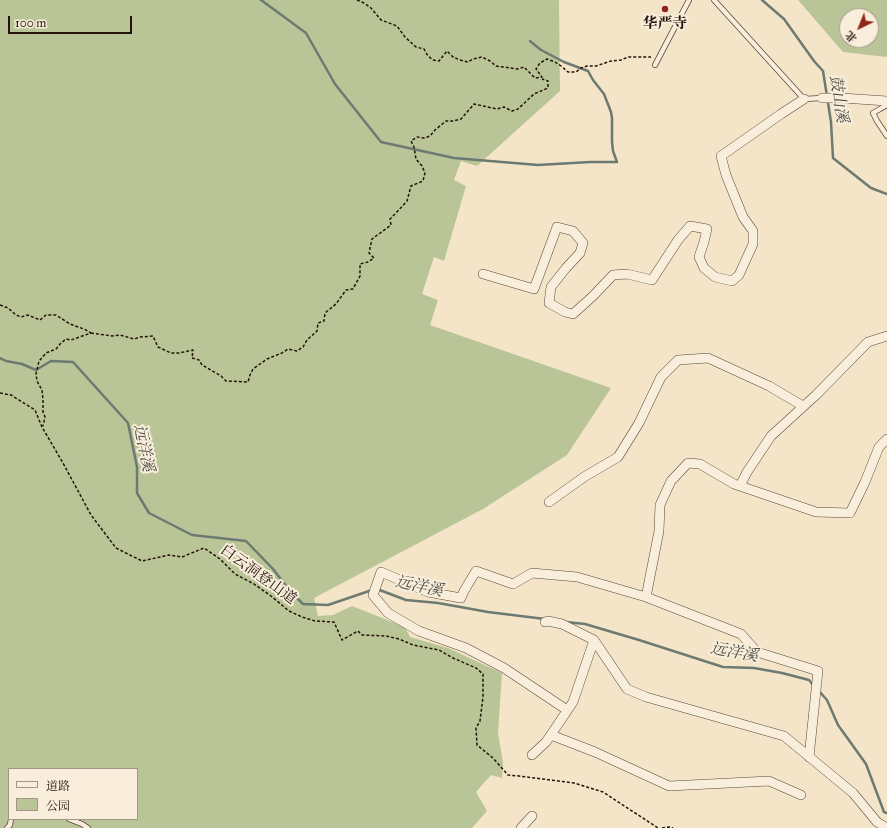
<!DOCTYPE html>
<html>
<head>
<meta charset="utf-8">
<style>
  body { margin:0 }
  #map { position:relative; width:887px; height:828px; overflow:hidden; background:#f5e5c8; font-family:"IM FELL Great Primer","Noto Serif SC",serif }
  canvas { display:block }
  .legend { position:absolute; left:8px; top:768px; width:130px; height:52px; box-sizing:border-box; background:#f8eedb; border:1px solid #a39688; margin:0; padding:5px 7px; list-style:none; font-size:12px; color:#24130b }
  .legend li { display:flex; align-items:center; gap:8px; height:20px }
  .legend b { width:20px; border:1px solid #a39688 }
  .north { position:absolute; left:839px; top:8px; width:40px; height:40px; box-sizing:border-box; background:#f8eedb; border:1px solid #a39688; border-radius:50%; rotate:223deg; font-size:11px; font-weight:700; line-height:16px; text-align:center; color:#24130b }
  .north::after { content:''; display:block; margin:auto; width:14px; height:18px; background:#8f2418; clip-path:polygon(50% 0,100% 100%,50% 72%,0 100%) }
  .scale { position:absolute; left:8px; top:16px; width:124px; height:18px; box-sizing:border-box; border:2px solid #24130b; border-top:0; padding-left:5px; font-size:12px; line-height:14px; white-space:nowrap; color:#24130b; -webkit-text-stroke:3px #f8eedb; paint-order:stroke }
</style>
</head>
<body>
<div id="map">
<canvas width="887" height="828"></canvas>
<ul class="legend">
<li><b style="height:5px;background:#f8eedb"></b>道路</li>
<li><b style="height:11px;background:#bac597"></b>公园</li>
</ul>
<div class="north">北</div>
<div class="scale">100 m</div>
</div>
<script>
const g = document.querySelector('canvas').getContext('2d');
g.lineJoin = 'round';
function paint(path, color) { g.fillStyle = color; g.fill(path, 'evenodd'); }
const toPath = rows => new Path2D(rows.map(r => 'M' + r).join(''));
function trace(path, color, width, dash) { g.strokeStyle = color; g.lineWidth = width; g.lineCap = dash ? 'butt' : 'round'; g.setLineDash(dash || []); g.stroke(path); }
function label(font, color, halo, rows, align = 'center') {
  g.font = font + ' "IM FELL Great Primer","Noto Serif SC",serif'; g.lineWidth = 4; g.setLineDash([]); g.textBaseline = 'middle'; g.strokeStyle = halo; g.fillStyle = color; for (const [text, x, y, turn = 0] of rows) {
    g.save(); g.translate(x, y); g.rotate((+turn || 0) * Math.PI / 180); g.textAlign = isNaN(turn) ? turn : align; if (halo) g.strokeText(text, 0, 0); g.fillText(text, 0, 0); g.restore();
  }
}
const green = toPath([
  [0,0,559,0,560,91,477,166,461,161,454,180,466,186,444,261,434,257,422,294,438,300,430,325,611,388,567,455,483,509,314,598,318,616,333,615,352,606,405,627,410,637,448,648,502,673,498,733,503,763,502,778,491,775,476,792,487,811,472,828,0,828],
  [9,769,137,769,137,819,9,819],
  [798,0,887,0,887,57,843,52],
  [847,16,871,16,871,40,847,40]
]);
const stream = toPath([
  [261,0,306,33,335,84,381,142,454,158,538,165,590,162,617,162,613,151,612,142,612,118,611,112,604,94,593,80,588,71,564,62,541,50,530,41],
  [762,0,784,19,814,61,823,71,831,122,833,158,871,188,887,194],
  [0,358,6,361,22,364,36,370,51,361,73,362,128,423,137,467,137,493,149,513,192,535,246,541,273,569,290,591,303,604,328,605,372,590],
  [377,589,406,600,438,603,488,612,545,619],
  [566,622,585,624,639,640,723,667,754,668,782,673,809,680,814,686],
  [819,691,827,700,838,725,866,764,884,812,887,813]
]);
const path = toPath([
  [357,0,364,3,371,8,381,20,397,26,405,37,416,47,424,49,428,56,433,60,439,61,447,51,453,57,460,60,468,62,473,59,482,57,490,61,496,66,518,69,524,67,535,78,542,77,536,69,540,63,547,59,555,62,561,66,568,72,576,72,581,68,587,66,596,66,611,61,621,60,628,57,651,57],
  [0,305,8,308,16,315,21,317,28,315,40,320,46,315,56,315,70,324,84,329,91,333,71,340,66,339,61,343,56,349,46,353,39,361,36,374,37,381,42,390,43,400,43,412,45,417,43,426],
  [91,333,112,336,120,335,134,339,140,337,153,336,158,347,171,353,179,353,193,350,192,358,199,360,202,365,221,376,226,381,248,382,250,375,253,369,267,359,282,353,288,349,297,351,303,347,307,340,317,331,318,323,324,321,325,313,336,304,346,290,353,289,360,276,360,264,368,262,374,258,369,253,372,239,391,225,390,219,396,213,407,201,411,186,423,181,425,173,422,166,416,159,414,147,411,141,417,137,424,138,430,136,435,130,446,121,453,121,461,119,474,104,497,109,504,107,512,111,518,109,534,94,548,88,548,81,542,79],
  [0,393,11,395,35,410,42,427,63,463,91,515,116,548,142,561,169,555,182,557,204,548,220,559,235,574,254,584,271,596,289,611,302,617,315,621,334,622,342,640,358,631,362,635,386,636,399,639,413,645,439,650,453,658,476,668,483,674,483,697,480,721,476,728,477,745,493,758,508,775,519,776,574,783,603,792,658,828],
  [662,828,669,827,673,828]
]);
const lane = toPath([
  [714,0,804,99,822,98],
  [655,65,689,0],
  [887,105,873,113,877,121,887,136],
  [69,819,82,824,88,828],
  [7,828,10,825,11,819]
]);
const street = toPath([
  [822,98,842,98,887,101],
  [483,274,534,289,557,227,573,231,583,243,580,253,566,268,551,287,549,303,565,312,573,314,593,296,613,275,627,274,652,280,678,240,690,226,707,229,704,242,699,257,704,268,715,277,732,281,739,275,753,244,753,231,743,217,726,175,721,156,781,114,804,99],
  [740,486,747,472,771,436,816,395,868,342,887,336],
  [549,502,584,477,618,457,639,423,661,377,678,360,708,358,769,386,803,406],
  [646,597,659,531,660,505,671,481,688,463,700,464,734,484,816,512,850,513,865,482,879,447,887,439],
  [545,622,548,621,562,624,594,640],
  [567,710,504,668,466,648,419,631,388,613,373,595,381,572,428,592,461,598,464,591,476,571,513,584,532,573,577,577,646,597,741,634,757,652,818,671,809,757],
  [551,735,595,752,669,786,769,781,801,795],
  [532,755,546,742,573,702,594,640,627,689,646,697,784,736,853,793,877,822,887,828],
  [521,828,532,816]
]);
const markers = [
  [665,9,4,"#8f2418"]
];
const poiNames = [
  ["华严寺",665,24]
];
const streetNames = [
  ["白云洞登山道",258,575,36]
];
const waterNames = [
  ["鼓山溪",838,99,81],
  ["远洋溪",143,448,79],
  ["远洋溪",419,587,12],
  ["远洋溪",734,653,10]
];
paint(green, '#bac597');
trace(stream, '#6c7a72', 2.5);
trace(lane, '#58483a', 6);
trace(street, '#58483a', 10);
trace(path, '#24130b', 1.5, [3, 2]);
trace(lane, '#f8eedb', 4.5);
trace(street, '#f8eedb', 9);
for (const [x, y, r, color] of markers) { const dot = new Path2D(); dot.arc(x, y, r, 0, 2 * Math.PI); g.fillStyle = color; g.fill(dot); trace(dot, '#f8eedb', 1.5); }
label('bold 15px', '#24130b', '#f8eedb', poiNames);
label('15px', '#24130b', '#f8eedb', streetNames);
label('italic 16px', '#4e4f47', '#f8eedb', waterNames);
</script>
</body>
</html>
